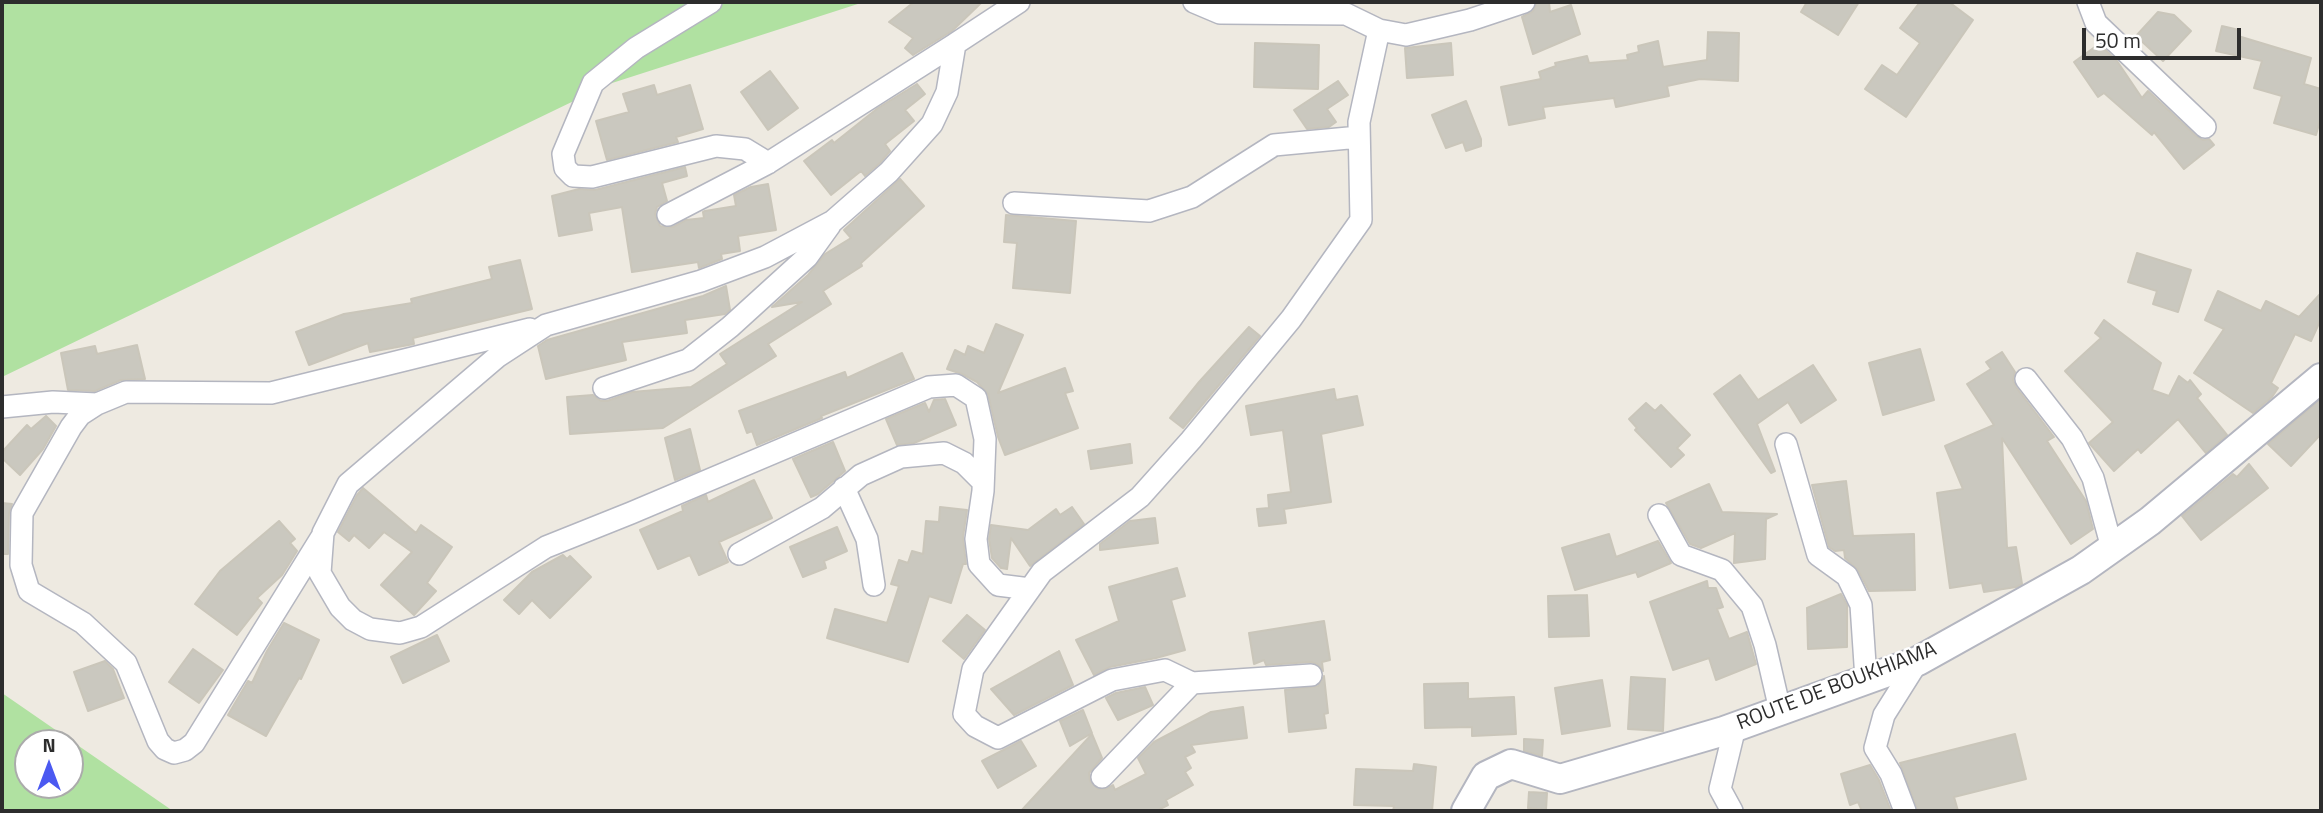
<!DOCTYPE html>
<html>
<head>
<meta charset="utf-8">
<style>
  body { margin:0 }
  #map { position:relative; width:2323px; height:813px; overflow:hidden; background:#eeeae1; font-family:"Titillium Web",sans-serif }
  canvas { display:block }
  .frame { position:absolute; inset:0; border:4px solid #2d2d2d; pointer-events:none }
  .north { position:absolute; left:14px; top:729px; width:70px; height:70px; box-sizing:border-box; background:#fff; border:2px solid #ababab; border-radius:50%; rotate:0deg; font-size:19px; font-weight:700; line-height:28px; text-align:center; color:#2d2d2d }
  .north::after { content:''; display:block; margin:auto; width:24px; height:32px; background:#4b59f1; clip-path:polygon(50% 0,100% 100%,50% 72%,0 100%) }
  .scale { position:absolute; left:2082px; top:28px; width:159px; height:32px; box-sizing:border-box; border:4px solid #2d2d2d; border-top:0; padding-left:9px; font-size:21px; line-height:24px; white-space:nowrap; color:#2d2d2d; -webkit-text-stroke:5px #fff; paint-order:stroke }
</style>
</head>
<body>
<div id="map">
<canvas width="2323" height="813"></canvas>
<div class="frame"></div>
<div class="north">N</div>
<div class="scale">50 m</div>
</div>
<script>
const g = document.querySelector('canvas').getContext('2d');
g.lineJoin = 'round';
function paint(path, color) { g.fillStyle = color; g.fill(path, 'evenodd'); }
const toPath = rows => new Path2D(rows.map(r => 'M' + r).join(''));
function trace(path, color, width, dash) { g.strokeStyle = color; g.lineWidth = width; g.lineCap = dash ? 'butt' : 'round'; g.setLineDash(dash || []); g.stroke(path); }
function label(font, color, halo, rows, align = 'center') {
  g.font = font + ' "Titillium Web",sans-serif'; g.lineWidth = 5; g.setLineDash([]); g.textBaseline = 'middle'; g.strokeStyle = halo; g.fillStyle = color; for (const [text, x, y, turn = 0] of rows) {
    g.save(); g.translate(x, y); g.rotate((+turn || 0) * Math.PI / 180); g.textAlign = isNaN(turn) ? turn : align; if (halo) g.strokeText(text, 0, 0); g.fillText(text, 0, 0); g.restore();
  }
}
const green = toPath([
  [2,2,864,2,609,84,2,377],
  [2,693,173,811,2,811],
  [28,743,70,743,70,785,28,785]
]);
const building = toPath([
  [914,2,982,2,952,31,913,55,905,48,913,38,889,22,914,2],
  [1537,2,1549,2,1550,12,1571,5,1580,34,1533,54,1522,17,1533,11,1537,2],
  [1807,2,1859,2,1838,35,1801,12,1807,2],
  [1920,2,1949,2,1973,20,1906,117,1865,89,1882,65,1897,75,1920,43,1900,28,1920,2],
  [2158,12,2174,15,2191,31,2163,61,2136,36,2158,12],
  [2222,26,2239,30,2238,36,2311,58,2304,84,2321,89,2321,117,2316,135,2274,123,2282,96,2254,88,2262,61,2216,51,2222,26],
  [1708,32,1739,33,1738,81,1700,79,1667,86,1669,96,1616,107,1614,98,1543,107,1545,118,1509,125,1501,87,1541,79,1539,72,1556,66,1555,63,1587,56,1589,63,1628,60,1627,55,1639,52,1638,46,1658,41,1663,67,1707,60,1708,32],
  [1255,43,1319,45,1318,89,1254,87,1255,43],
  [1451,43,1453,75,1407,78,1405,48,1451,43],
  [2099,44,2117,61,2142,98,2148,91,2196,136,2203,140,2209,139,2214,145,2184,169,2154,132,2152,135,2104,93,2098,97,2074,62,2099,44],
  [770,71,798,108,768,130,741,92,770,71],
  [1338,81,1348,95,1327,109,1336,122,1329,127,1307,129,1294,110,1338,81],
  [917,84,925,94,905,110,914,121,885,144,890,151,880,163,865,176,861,171,831,195,804,161,832,140,834,143,878,108,917,84],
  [654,85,657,95,690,85,703,129,676,137,678,142,607,160,596,121,629,112,623,94,654,85],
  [1466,101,1481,139,1481,146,1466,151,1463,142,1446,148,1432,115,1466,101],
  [685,167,687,176,662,183,667,201,657,207,655,214,660,226,673,227,686,220,704,218,703,212,705,211,736,206,734,195,751,187,768,184,776,230,738,236,740,251,721,254,722,259,699,268,698,262,632,272,622,207,589,213,592,230,559,236,552,196,579,189,595,190,685,167],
  [900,179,924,206,861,263,862,266,823,291,831,304,768,344,776,356,663,428,570,434,567,397,593,395,601,401,607,401,632,392,691,387,727,364,720,354,802,302,772,307,808,275,825,254,851,238,844,230,900,179],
  [1006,215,1076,221,1070,293,1013,288,1017,243,1004,242,1006,215],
  [2137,253,2191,270,2178,312,2153,304,2157,291,2128,282,2137,253],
  [520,260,532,309,413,338,414,344,370,352,368,343,309,365,296,332,344,314,412,303,411,299,492,279,489,267,520,260],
  [726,286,730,310,725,314,685,320,687,333,622,342,626,360,546,379,538,346,547,340,703,296,726,286],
  [2218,291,2261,311,2266,301,2299,317,2321,293,2321,319,2311,341,2295,334,2271,383,2278,388,2272,397,2253,413,2194,373,2224,329,2205,320,2218,291],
  [2104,320,2161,363,2152,390,2169,396,2179,376,2188,383,2190,380,2201,394,2197,398,2227,435,2206,453,2178,419,2141,453,2138,449,2114,471,2089,443,2113,422,2065,371,2101,338,2095,333,2104,320],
  [996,324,1023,335,998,393,1065,368,1073,391,1065,393,1078,428,1005,455,998,437,988,394,977,382,962,374,947,369,955,350,965,355,968,346,984,353,996,324],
  [1249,327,1260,336,1183,428,1170,418,1199,382,1249,327],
  [137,345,145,379,121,380,95,391,68,390,61,353,95,346,97,354,137,345],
  [1920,349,1934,400,1883,415,1869,363,1920,349],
  [2002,352,2015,372,2013,380,2016,387,2054,437,2047,441,2086,501,2093,529,2071,544,2002,438,2007,548,2016,547,2022,584,2016,587,1984,592,1982,583,1950,588,1937,493,1963,489,1945,446,1994,425,1967,384,1991,369,1986,362,2002,352],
  [902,353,914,379,821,416,822,418,757,445,752,431,747,433,739,411,845,372,847,378,902,353],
  [1813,365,1836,400,1801,423,1788,402,1757,424,1775,471,1771,473,1714,394,1740,375,1758,400,1813,365],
  [1334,389,1336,400,1357,396,1363,425,1321,434,1331,502,1284,509,1286,523,1259,526,1257,509,1269,508,1268,495,1291,492,1283,430,1251,435,1246,406,1334,389],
  [945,399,956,425,914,443,897,445,886,419,925,403,929,412,934,400,945,399],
  [2321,399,2321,434,2291,466,2268,444,2321,399],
  [1646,403,1655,411,1661,405,1690,435,1677,448,1684,455,1671,467,1635,430,1637,428,1629,419,1646,403],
  [46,416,56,426,43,449,20,475,2,458,2,452,27,425,31,429,46,416],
  [690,429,700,470,675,480,665,438,690,429],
  [833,442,845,471,818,494,811,497,793,459,833,442],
  [1130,444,1132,463,1091,469,1088,451,1130,444],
  [2249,464,2268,488,2201,540,2182,516,2233,474,2237,477,2249,464],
  [754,480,772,518,719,542,728,562,699,575,690,555,658,569,640,530,683,511,682,506,706,495,708,502,754,480],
  [1846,481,1853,536,1914,534,1915,590,1869,591,1858,570,1845,558,1844,550,1835,551,1829,547,1812,485,1846,481],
  [1709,484,1722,512,1777,514,1766,519,1765,559,1734,563,1735,533,1701,548,1690,544,1666,503,1709,484],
  [363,488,416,533,421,525,452,547,427,583,436,591,414,615,381,585,412,552,384,532,369,548,354,535,349,541,338,532,357,495,363,488],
  [2,503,12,504,9,513,8,554,2,554,2,503],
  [940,507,967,510,963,537,966,564,963,564,951,603,929,596,908,662,827,638,835,609,887,623,899,586,891,584,899,560,908,563,912,551,923,554,926,521,939,522,940,507],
  [1072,507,1084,524,1030,566,1011,538,1007,569,1001,568,992,558,989,539,991,525,1028,530,1056,509,1060,515,1072,507],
  [1155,518,1158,543,1100,550,1100,544,1130,521,1155,518],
  [279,521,295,539,290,543,297,551,282,575,257,598,262,603,237,635,195,604,220,571,279,521],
  [837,527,847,551,824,561,826,568,803,577,790,547,837,527],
  [1609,534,1616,557,1658,541,1671,563,1638,577,1636,572,1575,590,1562,548,1609,534],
  [563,555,567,559,570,556,591,577,550,618,532,600,519,614,504,600,532,572,563,555],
  [1177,568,1185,596,1171,600,1185,650,1156,658,1110,667,1094,675,1076,640,1119,621,1109,587,1177,568],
  [1707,581,1708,588,1716,588,1723,607,1717,609,1729,639,1747,632,1756,664,1716,680,1709,658,1673,670,1650,602,1707,581],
  [1841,594,1847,605,1847,647,1808,649,1807,608,1841,594],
  [1587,595,1589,636,1549,637,1548,596,1587,595],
  [967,615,985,630,964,659,943,641,967,615],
  [1324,621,1330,660,1322,662,1323,671,1317,664,1311,662,1266,665,1264,660,1254,664,1249,633,1324,621],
  [284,623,319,640,301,679,299,678,266,736,228,715,248,681,252,683,267,651,284,623],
  [437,635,449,661,403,683,391,657,437,635],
  [193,649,223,670,199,703,169,682,193,649],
  [1059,651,1073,685,1014,715,991,689,1059,651],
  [105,661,113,669,124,698,88,711,74,672,105,661],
  [1324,676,1328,713,1324,714,1326,728,1289,732,1285,690,1318,686,1324,676],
  [1631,677,1665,679,1663,731,1628,729,1631,677],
  [1602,680,1610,726,1562,734,1555,688,1602,680],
  [1468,683,1468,699,1514,697,1516,734,1472,736,1472,727,1425,728,1424,684,1468,683],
  [1145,687,1153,705,1118,720,1106,698,1116,693,1145,687],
  [1243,707,1247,738,1191,745,1195,752,1185,757,1191,768,1185,772,1193,785,1166,800,1168,805,1156,811,1021,811,1092,734,1102,758,1089,773,1090,781,1098,789,1106,789,1113,785,1115,790,1146,774,1138,758,1154,742,1211,712,1243,707],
  [1083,710,1092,733,1070,746,1060,721,1083,710],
  [2015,734,2026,779,1954,797,1958,811,1918,811,1900,763,2015,734],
  [1524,739,1543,740,1542,756,1524,751,1524,739],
  [1021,741,1036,766,998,788,982,761,1021,741],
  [1414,764,1436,767,1432,811,1393,811,1394,806,1354,805,1356,769,1413,771,1414,764],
  [1870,765,1879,780,1891,811,1862,811,1858,802,1850,805,1841,774,1870,765],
  [1529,792,1547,793,1546,810,1528,808,1529,792]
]);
const minor = toPath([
  [711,2,636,48,593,83,563,154,565,168,573,176,592,177,716,146,745,149,768,163],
  [1019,2,955,44,947,92,932,124,889,172,833,221,765,257,701,281,546,325,497,357,348,484,323,533,320,573,340,607,353,620,370,629,400,633,421,627,546,547,631,513,929,387,956,385,976,398,985,439,983,491,976,539,979,564,998,585,1030,589],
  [1194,2,1220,13,1346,14,1379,30,1406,35,1470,20,1524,2],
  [2088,2,2096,23,2205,127],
  [1014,203,1149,211,1192,197,1274,145,1359,137],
  [668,215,768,163,955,44],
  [2026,379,2072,438,2093,478,2112,548],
  [604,388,688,360,730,327,807,257,830,225],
  [2,407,53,402,97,404],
  [1786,444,1818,555,1847,576,1861,605,1866,679],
  [844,488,867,539,874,585],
  [1659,515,1681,555,1722,570,1752,606,1765,645,1780,710],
  [321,538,194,743,185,750,174,753,165,749,158,741,126,663,83,623,29,591,21,565,22,513,71,427,80,415,97,404,126,392,271,393,530,329],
  [739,554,822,508,861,475,901,457,944,453,964,463,983,482],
  [1311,675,1192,683,1165,670,1112,680,998,738,975,726,964,714,973,669,1042,572,1140,497,1191,440,1291,319,1361,220,1359,122,1379,30],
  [1102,777,1192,683],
  [1732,811,1720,789,1735,727],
  [1905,811,1891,774,1875,748,1884,715,1918,661]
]);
const tertiary = toPath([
  [1466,811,1486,776,1511,764,1560,779,1724,731,1918,661,2081,570,2150,521,2321,378]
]);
const streetNames = [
  ["ROUTE DE BOUKHIAMA",1837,687,-21]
];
paint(green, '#b0e1a1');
paint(building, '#cac8bf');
trace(building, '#cac6ba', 2);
trace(minor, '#b4b6c0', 24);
trace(tertiary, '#b4b6c0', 32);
trace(minor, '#fff', 21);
trace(tertiary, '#fff', 28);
label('21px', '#2d2d2d', '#fff', streetNames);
</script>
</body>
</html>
